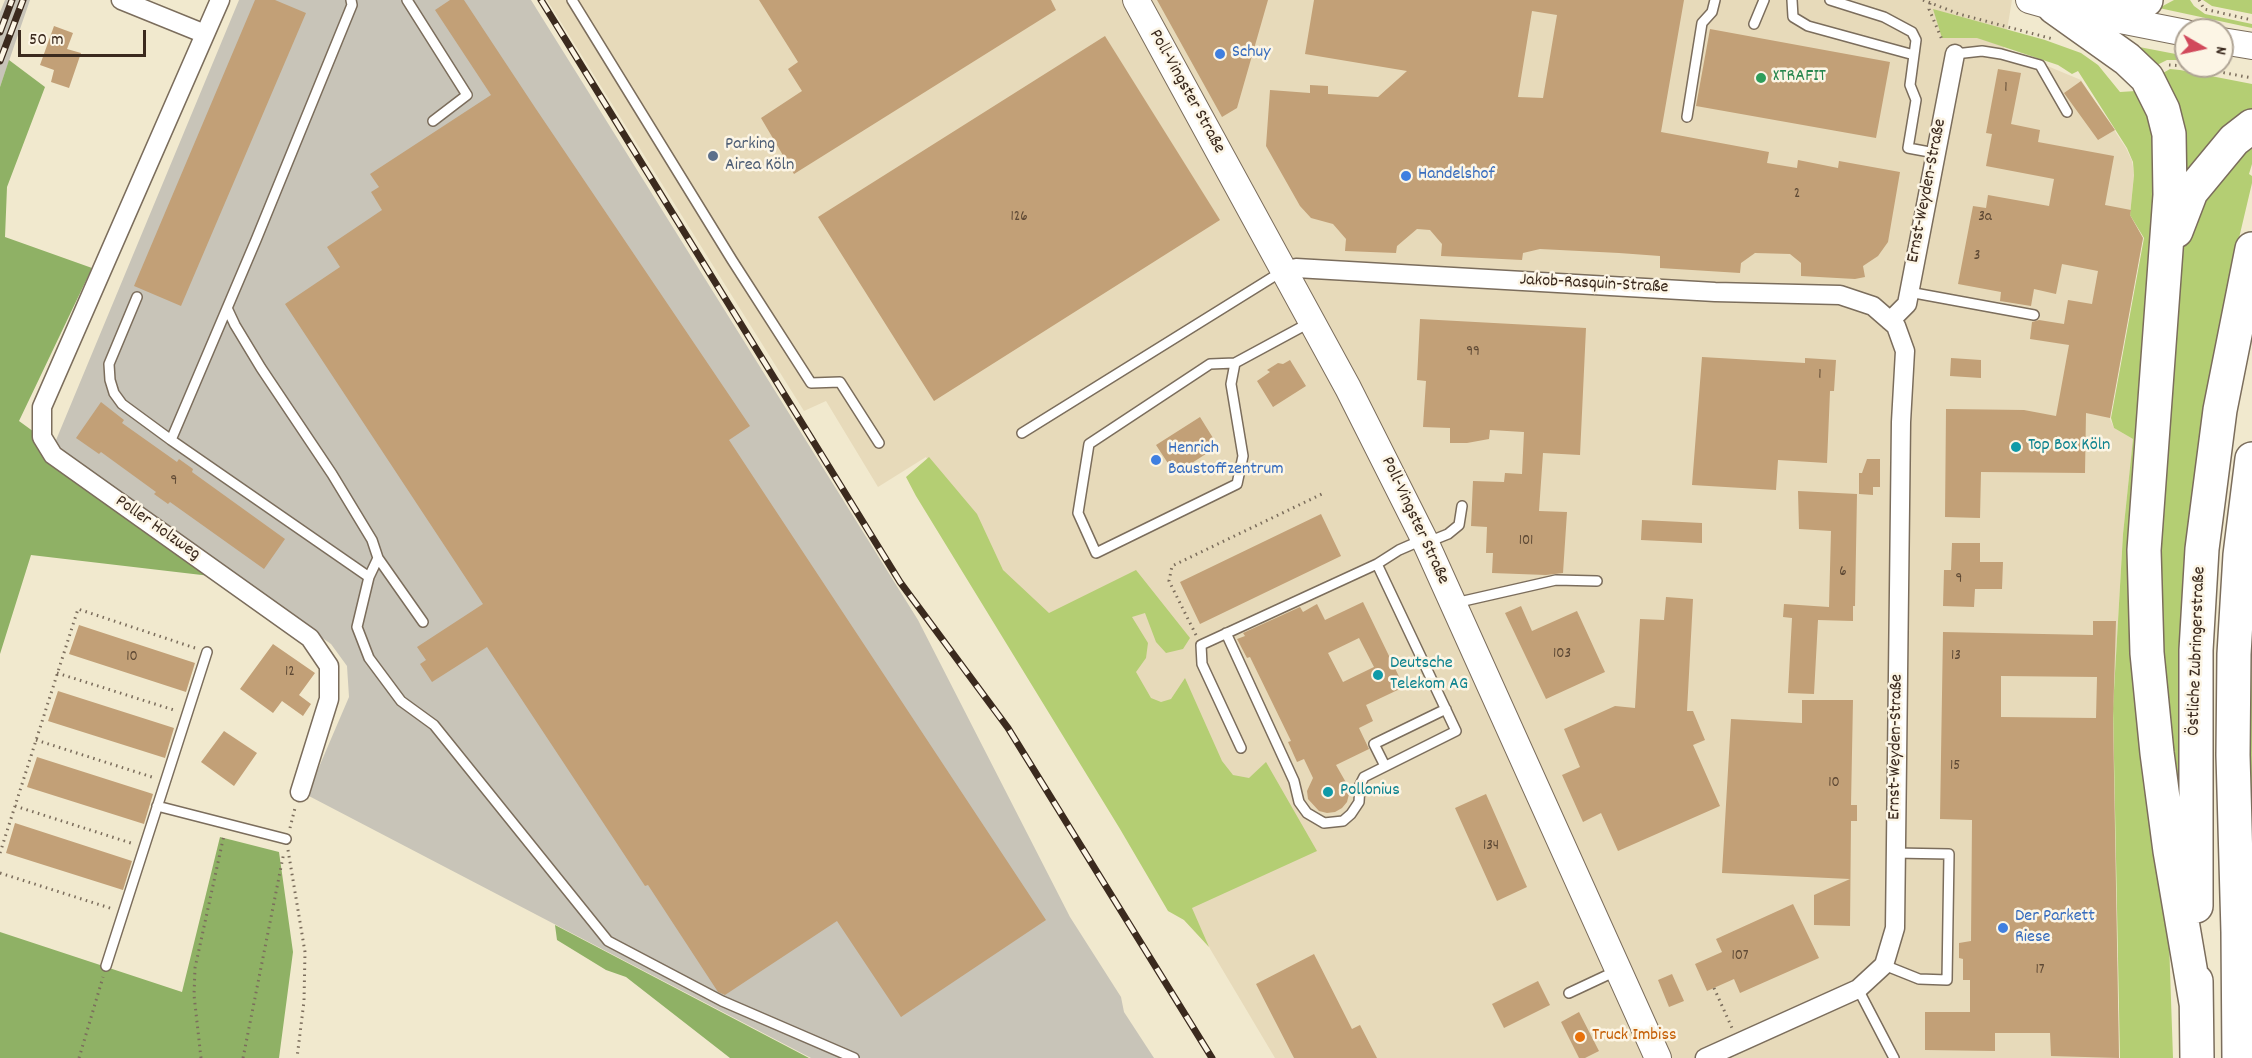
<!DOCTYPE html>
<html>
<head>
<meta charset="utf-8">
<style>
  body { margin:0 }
  #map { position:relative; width:2252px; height:1058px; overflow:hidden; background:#f1e9ce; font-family:Dekko,sans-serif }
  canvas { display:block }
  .north { position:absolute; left:2174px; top:18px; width:60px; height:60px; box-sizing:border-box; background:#fcf5e5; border:2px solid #afa495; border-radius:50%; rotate:99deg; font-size:16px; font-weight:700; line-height:24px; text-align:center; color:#3b2a1e }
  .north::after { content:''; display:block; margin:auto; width:21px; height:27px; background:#d1495b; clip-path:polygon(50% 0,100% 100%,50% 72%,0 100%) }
  .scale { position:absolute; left:18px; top:30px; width:128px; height:27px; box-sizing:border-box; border:3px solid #3b2a1e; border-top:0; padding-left:8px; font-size:18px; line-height:21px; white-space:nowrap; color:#3b2a1e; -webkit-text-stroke:4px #fcf5e5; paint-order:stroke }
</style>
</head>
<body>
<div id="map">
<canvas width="2252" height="1058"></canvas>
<div class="north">N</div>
<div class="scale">50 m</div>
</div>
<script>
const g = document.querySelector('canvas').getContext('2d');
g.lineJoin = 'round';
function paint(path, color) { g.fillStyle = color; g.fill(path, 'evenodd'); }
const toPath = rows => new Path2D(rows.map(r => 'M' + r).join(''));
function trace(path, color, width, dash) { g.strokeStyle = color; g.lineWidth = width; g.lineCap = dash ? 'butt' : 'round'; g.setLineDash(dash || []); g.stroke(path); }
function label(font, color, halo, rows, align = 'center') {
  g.font = font + ' Dekko,sans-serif'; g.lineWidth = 5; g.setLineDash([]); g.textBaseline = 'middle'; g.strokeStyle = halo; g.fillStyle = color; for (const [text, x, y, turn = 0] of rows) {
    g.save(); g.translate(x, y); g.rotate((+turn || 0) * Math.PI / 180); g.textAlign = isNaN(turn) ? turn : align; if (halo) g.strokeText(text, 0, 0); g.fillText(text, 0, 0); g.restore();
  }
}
const built = toPath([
  [547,0,2012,0,2004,48,2081,80,2126,148,2132,161,2134,174,2130,215,2143,238,2110,419,2114,428,2133,439,2123,534,2113,708,2119,1058,1275,1058,1209,947,1184,920,1112,811,926,457,878,487,826,401,804,411]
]);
const industrial = toPath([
  [5,0,30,0,0,87,0,12],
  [239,0,531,0,918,620,1070,917,1121,997,1124,1012,1154,1058,811,1058,307,795,349,697,347,666,331,644,236,579,54,445]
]);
const green = toPath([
  [2174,0,2190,0,2194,6,2205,14,2252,24,2252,28,2159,8],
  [2203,0,2252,0,2252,14,2212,6],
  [1933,9,2045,40,2081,53,2098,65,2120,92,2136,91,2160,126,2138,438,2169,941,2173,1058,2120,1058,2113,708,2123,534,2133,439,2114,428,2111,418,2144,238,2130,215,2134,175,2133,162,2127,148,2078,71,2072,74,2058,65,1977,38,1942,38],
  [2134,46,2186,56,2186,60,2167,60,2149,69],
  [2170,69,2180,70,2252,84,2252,116,2178,204,2163,73],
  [2252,138,2252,164,2249,174,2252,176,2252,183,2223,306,2199,443,2180,714,2179,783,2176,784,2153,608,2175,283,2184,237,2197,204],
  [929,457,977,514,1003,570,1049,613,1136,570,1190,638,1183,649,1166,653,1156,642,1145,613,1132,617,1148,643,1146,658,1136,672,1151,698,1161,702,1171,699,1185,678,1222,761,1233,775,1249,778,1266,762,1317,851,1192,908,1209,947,1184,920,1168,911,1120,829,916,496,906,477],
  [2252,642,2252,863,2250,740]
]);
const forest = toPath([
  [9,60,45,87,7,187,5,237,92,268,19,421,236,579,31,555,0,654,0,87],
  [220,837,279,852,293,952,279,1058,0,1058,0,932,182,992],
  [555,925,809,1058,730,1058,626,977,606,970,557,940]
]);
const building = toPath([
  [255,0,275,0,306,13,181,306,134,286],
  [450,0,464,0,536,109,750,426,729,440,1046,920,901,1017,837,921,725,995,718,992,648,885,645,886,487,647,432,682,420,664,426,660,417,647,483,604,285,304,340,267,327,247,382,210,371,192,379,187,370,174,491,95,435,10],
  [759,0,1051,0,1056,10,794,174,761,118,802,91,788,69,798,62],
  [1157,0,1268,0,1237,108,1222,117],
  [1314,0,1684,0,1661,132,1769,152,1767,163,1797,168,1798,160,1838,168,1839,161,1900,172,1888,242,1878,256,1863,266,1865,277,1855,279,1801,276,1801,263,1790,254,1755,253,1741,263,1740,273,1660,268,1660,256,1619,253,1540,249,1523,253,1522,260,1441,256,1442,244,1430,230,1417,229,1397,246,1396,253,1345,251,1346,239,1333,224,1311,218,1300,206,1266,146,1270,90,1310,93,1310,85,1328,86,1328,94,1378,97,1407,71,1305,54],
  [1532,11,1557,15,1543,98,1518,97],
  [54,26,73,33,67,49,81,53,69,88,51,82,54,70,40,65],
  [1710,29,1890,62,1876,138,1696,106],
  [1105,36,1220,220,934,401,818,217],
  [1998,69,2021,73,2011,124,2040,130,2038,142,2114,156,2105,205,2131,210,2130,215,2143,238,2110,418,2086,413,2085,473,1981,472,1980,518,1945,517,1946,409,2024,410,2056,416,2069,345,2030,339,2032,322,2039,320,2064,324,2068,300,2092,304,2098,271,2062,264,2056,294,2034,289,2031,306,2000,301,2001,292,1958,284,1973,206,1986,208,1988,195,2049,206,2054,179,1986,166,1992,134,1986,133],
  [2081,81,2115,130,2098,140,2064,93],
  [1420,319,1586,328,1580,455,1543,453,1539,511,1567,512,1563,573,1546,575,1492,573,1493,553,1486,553,1487,527,1471,526,1473,481,1504,482,1505,473,1522,474,1524,432,1490,430,1489,439,1467,443,1450,443,1450,428,1423,427,1426,381,1417,380],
  [1702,357,1805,363,1805,358,1836,360,1834,391,1830,391,1827,463,1778,460,1776,490,1692,485],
  [1951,358,1981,360,1981,378,1950,376],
  [1290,360,1306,386,1273,407,1257,381,1270,372,1267,370,1278,363,1283,364],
  [101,402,124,420,122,423,177,462,179,459,193,469,192,472,285,539,264,569,170,502,168,504,154,494,156,492,101,452,99,454,76,438],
  [1200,417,1218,446,1175,474,1156,445],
  [1867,459,1880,459,1880,487,1873,487,1873,495,1859,494,1859,473,1862,473],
  [1798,491,1857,494,1855,606,1853,606,1853,621,1818,620,1814,694,1788,693,1792,618,1783,617,1784,604,1829,607,1831,531,1799,529],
  [1321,514,1341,556,1200,624,1180,582],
  [1642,520,1702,523,1702,543,1641,540],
  [1952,543,1980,543,1980,562,2003,562,2002,589,1975,589,1974,607,1943,606,1944,570,1951,570],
  [1666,597,1693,599,1687,711,1693,711,1705,740,1693,745,1720,806,1618,851,1601,813,1583,822,1562,775,1580,767,1564,729,1615,706,1635,708,1640,619,1664,620],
  [1363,602,1404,687,1366,705,1373,721,1359,728,1369,749,1336,765,1348,786,1349,794,1347,802,1342,808,1335,812,1327,813,1319,811,1308,799,1307,791,1313,778,1304,759,1297,762,1288,742,1291,741,1250,657,1247,658,1237,639,1245,636,1243,633,1300,607,1303,612,1317,604,1325,620],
  [1359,638,1374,667,1343,682,1328,653],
  [1521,606,1532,631,1577,611,1605,672,1546,699,1505,613],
  [2093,621,2116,621,2113,718,2119,1058,2051,1056,2050,1033,1995,1033,1995,1051,1925,1050,1925,1012,1970,1012,1970,980,1963,980,1963,959,1959,958,1959,943,1971,941,1972,820,1940,819,1943,632,2093,635],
  [2001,676,2097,677,2096,718,2001,717],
  [79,625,195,663,186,692,69,654],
  [273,644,315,673,299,695,311,704,303,716,282,701,273,713,240,689],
  [58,691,174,728,165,758,48,721],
  [1802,700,1853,700,1851,805,1857,805,1857,821,1851,821,1850,926,1814,925,1814,895,1850,879,1722,873,1731,719,1802,723],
  [224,731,257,753,234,786,201,762],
  [37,757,153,794,144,824,27,787],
  [1486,794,1527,887,1497,901,1455,808],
  [15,823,132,861,123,890,6,853],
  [1793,904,1819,958,1740,993,1734,979,1707,991,1695,964,1722,952,1716,939],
  [1314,954,1352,1029,1360,1025,1377,1058,1294,1058,1256,984],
  [1672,974,1684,1001,1669,1007,1658,980],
  [1538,981,1550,1005,1504,1028,1492,1004],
  [1579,1012,1599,1051,1585,1058,1579,1058,1561,1022]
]);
const path = toPath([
  [1923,0,1959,14,2053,39],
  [2199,0,2204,9,2252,20],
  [1930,3,1929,9,1943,42],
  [2169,65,2186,66],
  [2188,66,2252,78],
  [1196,635,1169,581,1172,566,1324,493],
  [57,673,177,711],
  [36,740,155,778],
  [15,806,134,844],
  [290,828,295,808],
  [288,850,305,952,304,1001,297,1058],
  [0,853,78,609,195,648],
  [0,873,113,909],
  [1714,988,1732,1028],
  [79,1058,103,977],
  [201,1058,194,995,195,968,224,835],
  [243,1058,284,852]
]);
const lane = toPath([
  [351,0,352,5,256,240,171,440,369,577],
  [407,0,467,95,433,121],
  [572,0,732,260,811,383,840,382,879,443],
  [1792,0,1793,17,1808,26,1914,55],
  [1830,0,1884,17,1912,32,1916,40,1910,85,1916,100,1908,148,1935,153],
  [1754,24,1764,0],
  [1955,54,1982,51,2001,54,2040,65,2067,112],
  [1687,117,1702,23,1712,12,1715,0],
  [1909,292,2034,315],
  [137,297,109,364,110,380,114,393,122,404,171,440],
  [227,308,235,325,261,368,332,474,372,540,378,558,423,622],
  [1235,363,1210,364,1089,444,1078,513,1096,553,1237,484,1243,456,1231,384,1235,363,1309,323],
  [1022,433,1281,272],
  [1428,542,1448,534,1459,525,1462,506],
  [378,558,369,577,357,627,369,658,401,701,434,725,608,941,722,1001,854,1058],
  [1455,603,1556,580,1597,581],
  [1226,633,1294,781,1299,802,1307,813,1324,823,1343,821,1351,814,1359,802,1360,785,1364,777,1456,731,1377,564,1399,550,1422,540],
  [1241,748,1202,664,1201,645,1377,564],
  [1385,766,1374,744,1446,709],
  [157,806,286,839],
  [1884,965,1919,979,1947,980,1949,854,1895,853],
  [106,966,207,652],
  [1858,989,1894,1058],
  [1569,993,1616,971]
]);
const street = toPath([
  [121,0,205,34],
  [220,0,42,407,42,437,53,455,310,638,329,666,329,699,300,792],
  [1286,275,1296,268,1715,292,1840,295,1873,306,1896,326,1905,351,1901,422,1895,928,1884,965,1858,989,1705,1058],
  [1890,321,1907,304,1955,54]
]);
const secondary = toPath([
  [1136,0,1348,388,1424,539,1658,1058],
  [2029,0,2054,7,2186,33],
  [2222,41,2252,46]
]);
const highway = toPath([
  [2054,7,2127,59,2147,78,2163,110,2169,134,2170,195,2144,550,2147,653,2157,753,2170,851,2196,1003],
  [2054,7,2130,6,2146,0],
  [2176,231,2191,192,2234,140,2252,126],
  [2196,906,2196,650,2202,549,2220,410,2252,249],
  [2196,981,2197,1058],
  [2239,1058,2238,932,2233,755,2234,654,2240,555,2252,459]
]);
const rail = toPath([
  [541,0,900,582,1008,728,1212,1058],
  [0,32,12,0],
  [0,61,23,0]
]);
const markers = [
  [1220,54,6,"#3f7fe0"],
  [1761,78,6,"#2e9e5b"],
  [713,156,6,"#5c6f8a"],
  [1406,176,6,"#3f7fe0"],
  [2016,447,6,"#0f9aa8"],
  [1156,460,6,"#3f7fe0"],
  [1378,675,6,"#0f9aa8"],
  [1328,792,6,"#0f9aa8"],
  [2003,928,6,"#3f7fe0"],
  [1580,1037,6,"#e8710a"]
];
const numberNames = [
  ["1",2006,89],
  ["2",1797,195],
  ["126",1019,218],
  ["3a",1985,218],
  ["3",1977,257],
  ["99",1473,353],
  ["1",1820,376],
  ["9",174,482],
  ["101",1526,542],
  ["6",1843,573],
  ["9",1959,580],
  ["103",1562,655],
  ["13",1956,657],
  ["10",132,658],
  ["12",290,673],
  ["15",1955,767],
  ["10",1834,784],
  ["134",1491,847],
  ["107",1740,957],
  ["17",2040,971]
];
const shopNames = [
  ["Schuy",1232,54],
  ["Handelshof",1418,176],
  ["Henrich",1168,450],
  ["Baustoffzentrum",1168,471],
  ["Der Parkett",2015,918],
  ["Riese",2015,939]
];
const leisureNames = [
  ["XTRAFIT",1773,78]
];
const streetNames = [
  ["Poll-Vingster Straße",1186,92,61],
  ["Ernst-Weyden-Straße",1928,191,-79],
  ["Jakob-Rasquin-Straße",1594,285,3],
  ["Poll-Vingster Straße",1414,521,65],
  ["Poller Holzweg",157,529,35],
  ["Östliche Zubringerstraße",2198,651,-88],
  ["Ernst-Weyden-Straße",1897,747,-89]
];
const serviceNames = [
  ["Parking",725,146],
  ["Airea Köln",725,167]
];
const cultureNames = [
  ["Top Box Köln",2028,447],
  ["Deutsche",1390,665],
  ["Telekom AG",1390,686],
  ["Pollonius",1340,792]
];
const foodNames = [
  ["Truck Imbiss",1592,1037]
];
paint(built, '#e7daba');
paint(industrial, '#c8c4b8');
paint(green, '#b4ce73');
paint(forest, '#8fb165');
paint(building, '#c2a077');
trace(lane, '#7b6d5c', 12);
trace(street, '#7b6d5c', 21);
trace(secondary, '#7b6d5c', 28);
trace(highway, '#7b6d5c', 36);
trace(path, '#7b6d5c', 3, [1.5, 4.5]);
trace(lane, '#fff', 9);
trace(street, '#fff', 18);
trace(secondary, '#fff', 26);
trace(highway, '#fff', 33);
trace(rail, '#3b2a1e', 7);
trace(rail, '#fcf5e5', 4.5, [14]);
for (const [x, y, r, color] of markers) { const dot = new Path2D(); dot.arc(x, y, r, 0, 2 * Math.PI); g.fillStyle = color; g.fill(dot); trace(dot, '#fcf5e5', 2); }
label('15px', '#5d4834', null, numberNames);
label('18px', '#366cbe', '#fcf5e5', shopNames, 'left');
label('18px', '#27864d', '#fcf5e5', leisureNames, 'left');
label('18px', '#3b2a1e', '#fcf5e5', streetNames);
label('18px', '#4e5e75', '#fcf5e5', serviceNames, 'left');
label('18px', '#0d838f', '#fcf5e5', cultureNames, 'left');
label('18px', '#c56008', '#fcf5e5', foodNames, 'left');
</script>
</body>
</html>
